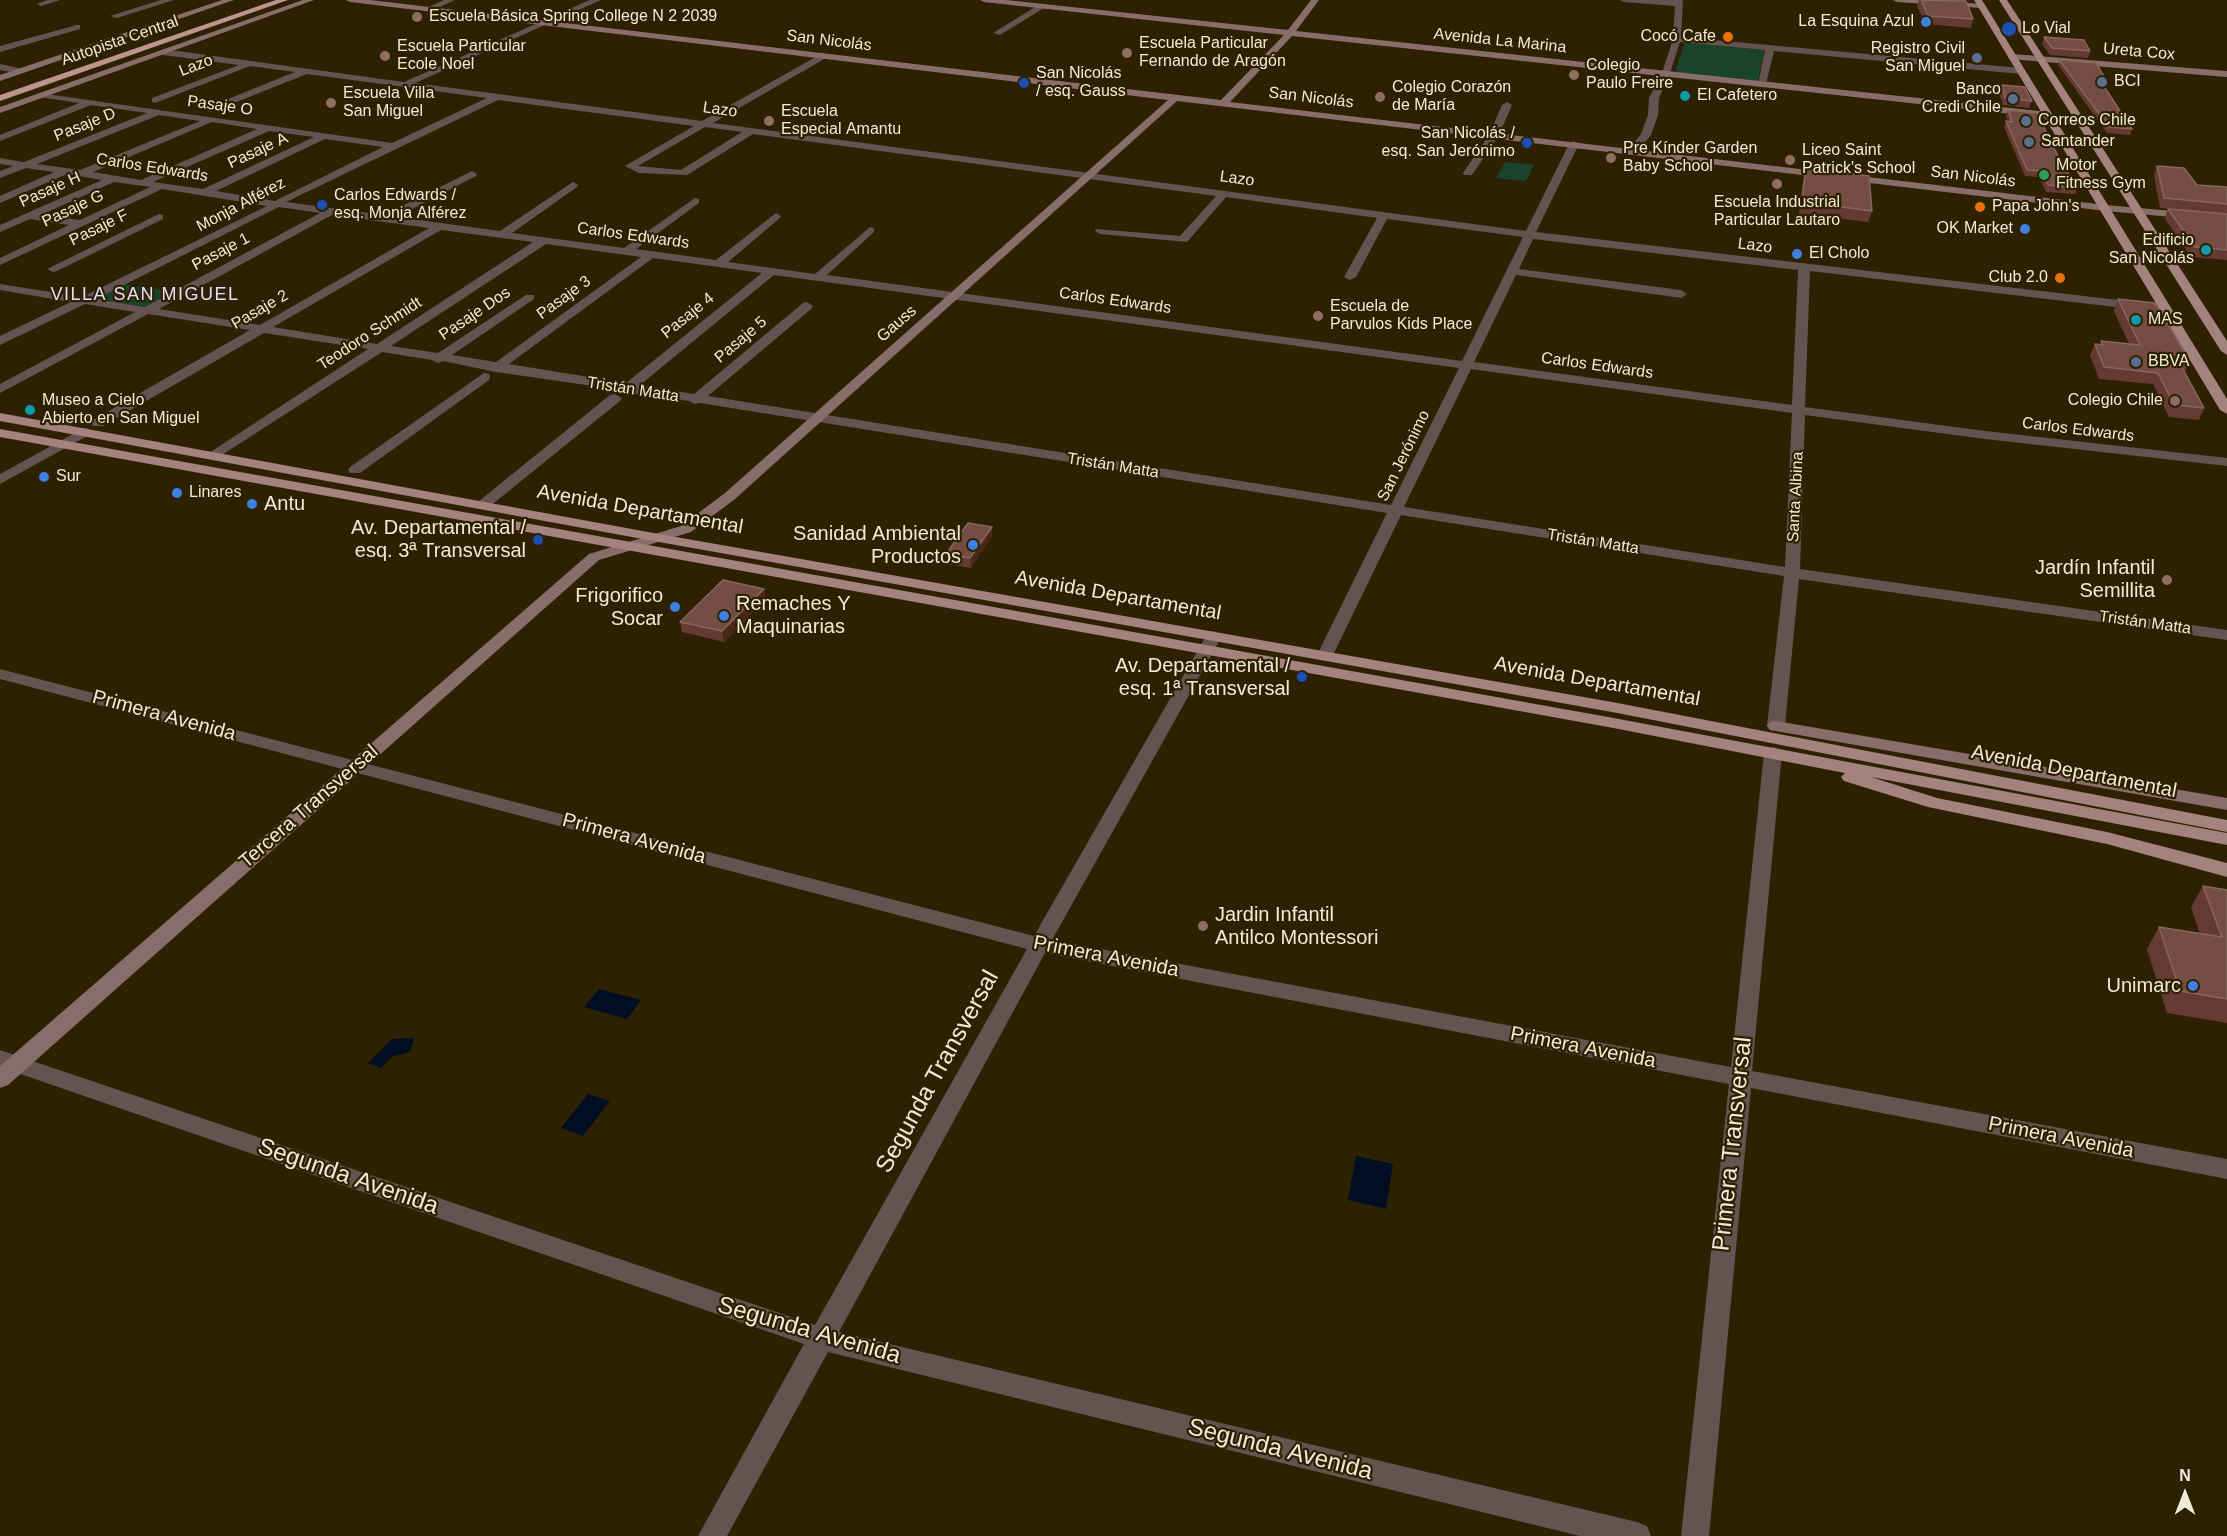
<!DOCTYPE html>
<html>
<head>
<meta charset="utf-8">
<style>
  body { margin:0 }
  #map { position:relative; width:2227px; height:1536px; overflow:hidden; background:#2e2102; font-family:Helvetica,sans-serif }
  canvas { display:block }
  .north { position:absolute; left:2155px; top:1464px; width:60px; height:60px; -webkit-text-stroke:4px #2e2102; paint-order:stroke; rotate:0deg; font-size:16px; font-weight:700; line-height:24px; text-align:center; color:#f2ead8 }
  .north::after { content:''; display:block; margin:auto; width:21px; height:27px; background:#f2ead8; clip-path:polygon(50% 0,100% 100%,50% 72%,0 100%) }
</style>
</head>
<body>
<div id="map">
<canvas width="2227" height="1536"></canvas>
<div class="north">N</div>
</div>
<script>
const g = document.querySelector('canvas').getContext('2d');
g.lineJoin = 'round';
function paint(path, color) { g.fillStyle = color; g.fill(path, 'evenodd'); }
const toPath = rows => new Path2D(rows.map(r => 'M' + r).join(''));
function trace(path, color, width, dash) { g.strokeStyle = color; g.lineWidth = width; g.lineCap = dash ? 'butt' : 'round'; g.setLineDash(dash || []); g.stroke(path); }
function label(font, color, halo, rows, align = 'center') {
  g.font = font + ' Helvetica,sans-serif'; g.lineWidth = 4.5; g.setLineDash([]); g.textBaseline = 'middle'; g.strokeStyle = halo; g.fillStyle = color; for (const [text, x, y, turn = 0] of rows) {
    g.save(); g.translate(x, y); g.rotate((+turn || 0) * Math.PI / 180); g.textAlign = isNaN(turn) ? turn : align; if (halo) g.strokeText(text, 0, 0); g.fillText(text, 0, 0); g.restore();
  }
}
const green = toPath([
  [1685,42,1764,50,1758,81,1675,72],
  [1505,162,1534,165,1526,181,1496,178],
  [122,284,177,292,149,307,93,299]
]);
const water = toPath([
  [599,989,641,1000,627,1019,584,1007],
  [414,1038,410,1052,393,1056,381,1068,368,1063,392,1039],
  [588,1094,610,1101,583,1136,561,1128],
  [1356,1156,1393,1164,1386,1209,1348,1200]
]);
const street = toPath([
  [47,0,60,0,41,6,37,4,47,0],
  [161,0,174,0,117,18,110,16,161,0],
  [444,0,455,0,431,11,424,9,444,0],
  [590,0,601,0,415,83,702,121,823,53,826,54,826,58,713,123,1526,231,1569,144,1574,141,1579,144,1536,232,2144,303,2146,306,2140,310,1810,271,1805,407,1985,431,2227,458,2227,466,1985,439,1805,415,1800,569,2227,630,2227,640,1799,579,1785,726,1782,730,1776,731,1770,730,1767,726,1784,576,1401,515,1333,655,1325,660,1317,655,1387,513,700,403,695,404,689,401,627,393,621,390,496,372,443,361,438,363,432,360,382,352,214,460,207,456,209,453,368,349,264,333,103,426,93,426,91,423,93,420,250,330,148,314,0,393,0,384,135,312,85,304,0,345,0,336,71,302,0,290,0,284,82,297,267,206,162,189,0,265,0,258,69,225,30,219,0,232,0,225,102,180,67,174,0,203,0,196,54,172,26,168,0,178,0,171,13,166,0,164,0,158,24,162,147,113,91,105,0,141,0,135,79,103,39,97,39,93,392,143,487,98,307,74,211,112,208,111,208,107,295,72,250,66,155,103,152,102,152,98,239,65,163,55,159,52,163,49,404,82,590,0],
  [498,100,694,126,625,166,639,173,687,175,753,134,1216,196,1180,236,1096,229,1095,231,1100,234,1187,242,1226,197,1377,218,1344,277,1350,280,1356,277,1387,219,1523,237,1462,361,827,275,874,232,874,228,870,227,815,274,728,262,780,218,781,216,776,213,716,260,636,249,699,203,699,199,695,198,624,248,512,233,577,187,578,185,573,182,500,231,397,217,476,176,477,174,472,171,384,215,286,202,498,100],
  [159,115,200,121,80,170,37,164,159,115],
  [212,122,257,129,141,180,93,172,212,122],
  [705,127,742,132,681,170,638,166,705,127],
  [269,131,314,137,203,189,153,182,269,131],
  [325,139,383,147,275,201,216,191,325,139],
  [114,182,150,187,80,220,41,215,114,182],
  [279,207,320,213,145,307,96,299,279,207],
  [332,215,429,228,260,325,159,309,332,215],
  [441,230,533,242,377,344,273,327,441,230],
  [1533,239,1798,270,1792,405,1474,362,1516,275,1681,298,1687,294,1681,290,1519,269,1533,239],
  [546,244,641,257,496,362,452,355,534,299,534,295,526,295,438,353,391,346,546,244],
  [653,258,762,273,626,383,509,364,653,258],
  [774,275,1459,368,1391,505,708,396,811,309,813,306,807,302,803,303,694,394,640,385,774,275],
  [1471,369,1792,413,1785,567,1404,507,1471,369],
  [1620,0,1683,0,1681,37,2021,68,2025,71,2021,74,1774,51,1766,84,1762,87,1758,84,1765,50,1680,42,1670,73,1659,98,1658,115,1651,135,1636,153,1633,154,1628,151,1641,134,1648,115,1649,98,1662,73,1673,39,1675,6,1624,2,1620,0],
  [1040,4,1047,6,1000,35,993,33,1040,4],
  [77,25,80,25,80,29,0,52,0,46,77,25],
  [0,64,23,69,24,71,20,74,0,70,0,64],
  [1507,102,1512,105,1499,135,1472,175,1464,175,1463,173,1489,135,1502,105,1507,102],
  [159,214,163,215,163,219,57,271,53,272,47,269,159,214],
  [484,373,489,374,490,377,489,380,360,473,350,473,348,470,350,467,484,373],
  [615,394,622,398,620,401,489,507,479,507,477,504,479,501,610,395,615,394],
  [84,428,89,429,91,432,89,435,0,484,0,474,84,428],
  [1214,631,1222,636,1052,940,1731,1067,1764,753,1767,749,1773,747,1779,749,1782,753,1752,1071,2227,1159,2227,1179,1751,1088,1709,1536,1681,1536,1729,1084,1045,953,839,1332,1637,1522,1647,1526,1651,1536,1580,1536,828,1352,727,1536,698,1536,804,1344,0,1067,0,1050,815,1325,1027,949,0,679,0,669,1034,936,1206,636,1214,631]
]);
const secondary = toPath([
  [222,0,234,0,0,81,0,75,222,0],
  [303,0,314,0,0,113,0,107,303,0],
  [346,0,370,0,1221,100,1284,35,984,2,980,0,1006,0,1288,30,1311,0,1319,0,1296,31,2048,112,2053,115,2048,118,1292,36,1230,102,2106,205,2227,216,2227,222,2106,211,1177,101,735,499,691,532,599,560,8,1085,0,1088,0,1066,589,554,681,526,725,493,1168,100,350,2,346,0],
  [1893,0,1930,0,1981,4,1985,6,1981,8,1897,2,1893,0],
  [2012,54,2227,71,2227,77,2009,59,2008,57,2012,54],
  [1776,721,2227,798,2227,810,1770,730,1767,726,1770,722,1776,721]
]);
const primary = toPath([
  [1974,0,1982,0,2227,399,2227,414,2220,410,1974,0],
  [1999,0,2007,0,2227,341,2227,355,2221,351,1999,0],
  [0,413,659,534,1612,702,2227,820,2227,832,1612,712,659,542,0,421,0,413],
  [0,429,1608,717,2227,833,2227,845,1871,777,1937,798,2107,832,2227,863,2227,877,2107,844,1928,807,1844,781,1841,777,1845,773,1608,727,0,437,0,429]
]);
const highway = toPath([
  [276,0,288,0,0,101,0,95,276,0]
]);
const wall = toPath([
  [1919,0,1955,0,1973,19,1971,28,1926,24,1917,6],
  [2044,37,2090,51,2088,58,2050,55,2042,44],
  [2059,60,2106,80,2104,85,2132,129,2130,135,2107,133,2058,65],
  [2002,85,2032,101,2029,108,2003,105,1999,92],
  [2008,110,2061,162,2078,188,2075,194,2046,192,2039,177,2025,176,2004,127,2006,121,2008,121,2006,116],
  [2157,166,2197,185,2227,187,2227,214,2160,208,2154,175],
  [1806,168,1872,211,1868,222,1799,214,1803,180],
  [2168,209,2227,214,2227,260,2191,257,2165,219],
  [2118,299,2190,361,2185,372,2204,408,2199,420,2169,417,2153,384,2099,379,2090,355,2095,344,2100,344,2101,341,2129,344,2114,311],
  [992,527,992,536,971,568,947,564,946,554],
  [764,589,766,599,724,642,682,632,680,622],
  [2203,886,2227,890,2227,1023,2167,1013,2147,949,2159,927,2200,934,2191,907]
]);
const shadedWall = toPath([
  [992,527,992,536,971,568,970,558],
  [764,589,766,599,724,642,722,631]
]);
const building = toPath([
  [1921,0,1966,1,1973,19,1928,16,1921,0],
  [2044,37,2084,40,2090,51,2052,48,2044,37],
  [2059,60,2096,63,2106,80,2099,79,2132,129,2109,127,2059,60],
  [2002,85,2025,87,2032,101,2005,98,2002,85],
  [2008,110,2037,113,2061,162,2078,188,2048,185,2042,171,2027,170,2006,121,2012,122,2008,110],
  [2157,166,2184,168,2197,185,2227,187,2227,204,2164,198,2157,166],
  [1806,168,1869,176,1872,211,1802,202,1806,168],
  [2168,209,2227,214,2227,250,2195,247,2168,209],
  [2118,299,2155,303,2190,361,2178,360,2204,408,2174,405,2158,373,2104,367,2095,344,2103,345,2101,341,2140,345,2118,299],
  [968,523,992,527,970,558,946,554,968,523],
  [723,580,764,589,722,631,680,622,723,580],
  [2203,886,2227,890,2227,999,2180,991,2159,927,2222,937,2203,886]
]);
const markers = [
  [417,17,6,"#8d6e63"],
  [1926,22,6,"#3f7fe0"],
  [2009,29,8,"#1a4fb4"],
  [1728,37,6,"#e8710a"],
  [1127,53,6,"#8d6e63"],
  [385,56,6,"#8d6e63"],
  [1977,58,6,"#5c6f8a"],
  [1574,75,6,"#8d6e63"],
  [2102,82,6,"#5c6f8a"],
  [1024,83,6,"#1a4fb4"],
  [1685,96,6,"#0f9aa8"],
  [1380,97,6,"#8d6e63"],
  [2013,99,6,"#5c6f8a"],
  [331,103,6,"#8d6e63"],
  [769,121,6,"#8d6e63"],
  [2026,121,6,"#5c6f8a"],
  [2029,142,6,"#5c6f8a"],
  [1527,143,6,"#1a4fb4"],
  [1611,158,6,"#8d6e63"],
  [1790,160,6,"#8d6e63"],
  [2044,175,6,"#2e9e5b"],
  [1777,184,6,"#8d6e63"],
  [322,205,6,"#1a4fb4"],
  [1980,207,6,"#e8710a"],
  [2025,229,6,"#3f7fe0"],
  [2206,250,6,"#0f9aa8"],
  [1797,254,6,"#3f7fe0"],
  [2060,278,6,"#e8710a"],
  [1318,316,6,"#8d6e63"],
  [2136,320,6,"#0f9aa8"],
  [2136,362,6,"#5c6f8a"],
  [2175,401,6,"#8d6e63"],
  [30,410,6,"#0f9aa8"],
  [44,477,6,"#3f7fe0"],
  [177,493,6,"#3f7fe0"],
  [252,504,6,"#3f7fe0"],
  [538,540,6,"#1a4fb4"],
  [973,545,6,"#3f7fe0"],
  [2167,580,6,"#8d6e63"],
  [675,607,6,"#3f7fe0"],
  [724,616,6,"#3f7fe0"],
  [1302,677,6,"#1a4fb4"],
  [1203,926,6,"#8d6e63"],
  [2193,986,6,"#3f7fe0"]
];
const farPoinames = [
  ["Escuela Básica Spring College N 2 2039",429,17],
  ["La Esquina Azul",1914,22,"right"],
  ["Lo Vial",2022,29],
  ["Cocó Cafe",1716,37,"right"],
  ["Escuela Particular",1139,44],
  ["Fernando de Aragón",1139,62],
  ["Escuela Particular",397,47],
  ["Ecole Noel",397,65],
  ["Registro Civil",1965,49,"right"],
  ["San Miguel",1965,67,"right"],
  ["Colegio",1586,66],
  ["Paulo Freire",1586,84],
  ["San Nicolás",1036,74],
  ["/ esq. Gauss",1036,92],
  ["BCI",2114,82],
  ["Colegio Corazón",1392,88],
  ["de María",1392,106],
  ["Banco",2001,90,"right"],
  ["Credi Chile",2001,108,"right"],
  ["Escuela Villa",343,94],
  ["San Miguel",343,112],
  ["El Cafetero",1697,96],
  ["Escuela",781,112],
  ["Especial Amantu",781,130],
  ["Correos Chile",2038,121],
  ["San Nicolás /",1515,134,"right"],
  ["esq. San Jerónimo",1515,152,"right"],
  ["Santander",2041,142],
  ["Pre Kínder Garden",1623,149],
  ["Baby School",1623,167],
  ["Liceo Saint",1802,151],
  ["Patrick's School",1802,169],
  ["Motor",2056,166],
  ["Fitness Gym",2056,184],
  ["Carlos Edwards /",334,196],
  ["esq. Monja Alférez",334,214],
  ["Escuela Industrial",1777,203,"center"],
  ["Particular Lautaro",1777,221,"center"],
  ["Papa John's",1992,207],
  ["OK Market",2013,229,"right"],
  ["Edificio",2194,241,"right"],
  ["San Nicolás",2194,259,"right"],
  ["El Cholo",1809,254],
  ["Club 2.0",2048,278,"right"],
  ["Escuela de",1330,307],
  ["Parvulos Kids Place",1330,325],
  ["MAS",2148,320],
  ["BBVA",2148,362],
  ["Museo a Cielo",42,401],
  ["Abierto en San Miguel",42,419],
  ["Colegio Chile",2163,401,"right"],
  ["Sur",56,477],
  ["Linares",189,493]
];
const farStreetnames = [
  ["Autopista Central",120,41,-19],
  ["San Nicolás",829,41,7],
  ["Avenida La Marina",1500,41,6],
  ["Ureta Cox",2139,52,5],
  ["Lazo",196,66,-21],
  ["San Nicolás",1311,98,7],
  ["Pasaje O",220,106,8],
  ["Lazo",720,110,8],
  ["Pasaje D",85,125,-22],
  ["Pasaje A",258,151,-25],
  ["Carlos Edwards",152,168,9],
  ["San Nicolás",1973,177,7],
  ["Lazo",1237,179,8],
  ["Pasaje H",50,190,-24],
  ["Monja Alférez",241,205,-28],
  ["Pasaje G",73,209,-25],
  ["Pasaje F",99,228,-26],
  ["Carlos Edwards",633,236,8],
  ["Lazo",1755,246,7],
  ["Pasaje 1",221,252,-28],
  ["Pasaje 3",564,298,-36],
  ["Carlos Edwards",1115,301,8],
  ["Pasaje 2",260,310,-30],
  ["Pasaje Dos",475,314,-34],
  ["Pasaje 4",688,316,-39],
  ["Gauss",897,324,-41],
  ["Teodoro Schmidt",370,334,-33],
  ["Pasaje 5",741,340,-40],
  ["Carlos Edwards",1597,366,8],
  ["Tristán Matta",633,390,9],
  ["Carlos Edwards",2078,430,7],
  ["San Jerónimo",1404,456,-64],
  ["Tristán Matta",1113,466,9],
  ["Santa Albina",1796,497,-87],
  ["Tristán Matta",1593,542,9],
  ["Tristán Matta",2145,623,8]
];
const farNeighbourhoodnames = [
  ["VILLA SAN MIGUEL",145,295]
];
const poiNames = [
  ["Antu",264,504,"left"],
  ["Av. Departamental /",526,528],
  ["esq. 3ª Transversal",526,551],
  ["Sanidad Ambiental",961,534],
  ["Productos",961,557],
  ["Jardín Infantil",2155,568],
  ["Semillita",2155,591],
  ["Frigorifico",663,596],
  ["Socar",663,619],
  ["Remaches Y",736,604,"left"],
  ["Maquinarias",736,627,"left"],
  ["Av. Departamental /",1290,666],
  ["esq. 1ª Transversal",1290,689],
  ["Jardin Infantil",1215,915,"left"],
  ["Antilco Montessori",1215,938,"left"],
  ["Unimarc",2181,986]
];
const streetNames = [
  ["Avenida Departamental",640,510,10],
  ["Avenida Departamental",1118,596,10],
  ["Avenida Departamental",1597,682,10],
  ["Primera Avenida",164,716,15],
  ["Avenida Departamental",2074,772,11],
  ["Tercera Transversal",309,807,-41],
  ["Primera Avenida",634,839,15],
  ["Primera Avenida",1106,957,11],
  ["Primera Avenida",1583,1048,11],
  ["Primera Avenida",2061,1138,11]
];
const nearStreetnames = [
  ["Segunda Transversal",938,1072,-61],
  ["Primera Transversal",1733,1144,-84],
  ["Segunda Avenida",348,1177,19],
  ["Segunda Avenida",809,1331,16],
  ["Segunda Avenida",1280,1450,14]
];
paint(green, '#19432a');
paint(water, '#000e24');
paint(street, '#645351');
paint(secondary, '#886e6a');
paint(primary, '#a4827d');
paint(highway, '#bd958f');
paint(wall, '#643a32');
paint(shadedWall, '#482817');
paint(building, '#734d43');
trace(building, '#87665b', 1.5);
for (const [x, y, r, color] of markers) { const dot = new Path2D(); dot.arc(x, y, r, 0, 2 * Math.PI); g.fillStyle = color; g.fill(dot); trace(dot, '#2e2102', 2); }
label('16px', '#f2ead8', '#2e2102', farPoinames, 'left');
label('16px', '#f2ead8', '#2e2102', farStreetnames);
g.letterSpacing = '1.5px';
label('18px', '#e7ddfa', '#2e2102', farNeighbourhoodnames);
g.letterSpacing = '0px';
label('20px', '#f2ead8', '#2e2102', poiNames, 'right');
label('20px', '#f2ead8', '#2e2102', streetNames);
label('24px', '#f2ead8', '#2e2102', nearStreetnames);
</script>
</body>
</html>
